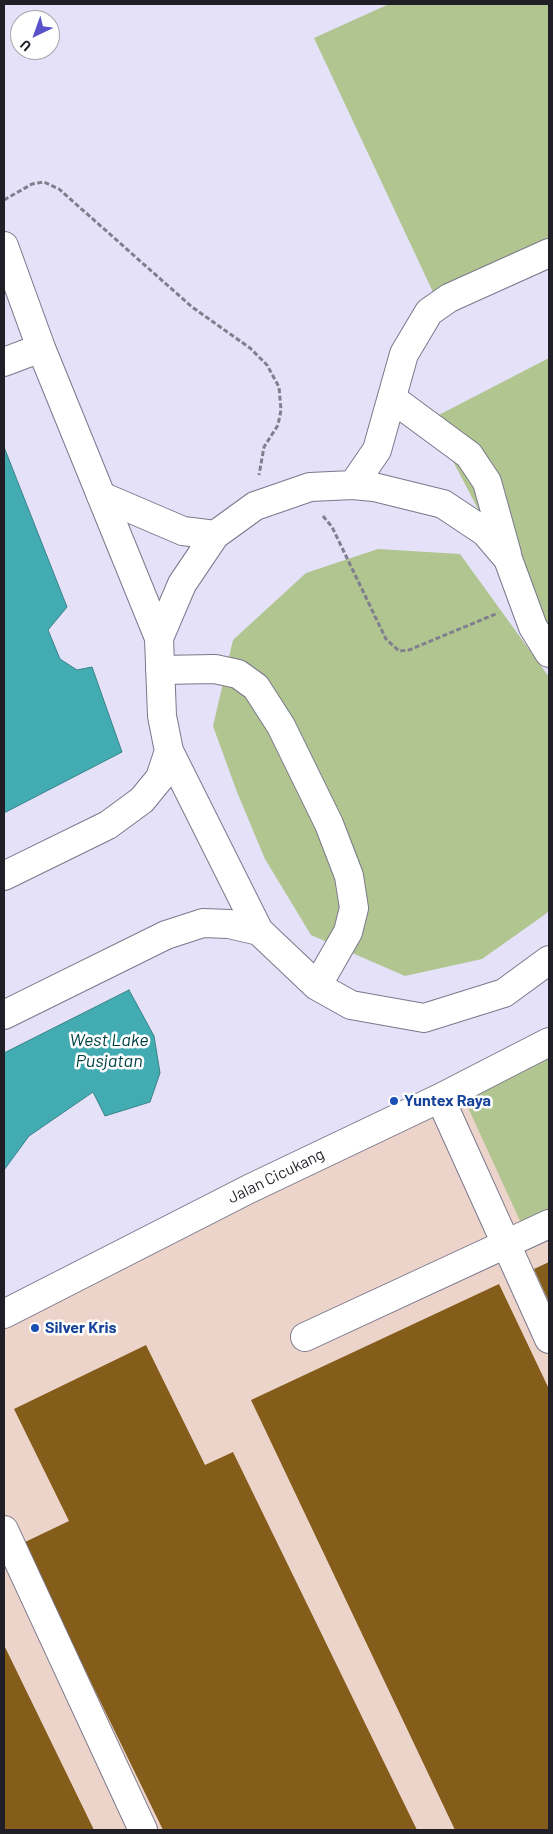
<!DOCTYPE html>
<html>
<head>
<meta charset="utf-8">
<style>
  body { margin:0 }
  #map { position:relative; width:553px; height:1834px; overflow:hidden; background:#e4e1f8; font-family:Barlow,sans-serif }
  canvas { display:block }
  .frame { position:absolute; inset:0; border:5px solid #201f27; pointer-events:none }
  .north { position:absolute; left:10px; top:10px; width:50px; height:50px; box-sizing:border-box; background:#fff; border:1px solid #a6a5a9; border-radius:50%; rotate:222deg; font-size:14px; font-weight:700; line-height:20px; text-align:center; color:#201f27 }
  .north::after { content:''; display:block; margin:auto; width:18px; height:22px; background:#5a52ca; clip-path:polygon(50% 0,100% 100%,50% 72%,0 100%) }
</style>
</head>
<body>
<div id="map">
<canvas width="553" height="1834"></canvas>
<div class="frame"></div>
<div class="north">U</div>
</div>
<script>
const g = document.querySelector('canvas').getContext('2d');
g.lineJoin = 'round';
function paint(path, color) { g.fillStyle = color; g.fill(path, 'evenodd'); }
const toPath = rows => new Path2D(rows.map(r => 'M' + r).join(''));
function trace(path, color, width, dash) { g.strokeStyle = color; g.lineWidth = width; g.lineCap = dash ? 'butt' : 'round'; g.setLineDash(dash || []); g.stroke(path); }
function label(font, color, halo, rows, align = 'center') {
  g.font = font + ' Barlow,sans-serif'; g.lineWidth = 5; g.setLineDash([]); g.textBaseline = 'middle'; g.strokeStyle = halo; g.fillStyle = color; for (const [text, x, y, turn = 0] of rows) {
    g.save(); g.translate(x, y); g.rotate((+turn || 0) * Math.PI / 180); g.textAlign = isNaN(turn) ? turn : align; if (halo) g.strokeText(text, 0, 0); g.fillText(text, 0, 0); g.restore();
  }
}
const industrial = toPath([
  [549,1052,549,1830,4,1830,4,1323]
]);
const green = toPath([
  [389,4,549,4,549,239,433,292,314,38],
  [549,358,549,645,431,419],
  [378,549,460,554,549,677,549,908,547,913,482,959,405,976,311,935,265,859,237,792,213,726,233,640,306,573],
  [549,1055,549,1209,521,1223,465,1101]
]);
const water = toPath([
  [4,447,67,607,48,630,60,659,77,670,92,667,122,752,4,813,4,447],
  [129,990,154,1036,160,1073,150,1102,105,1116,93,1092,29,1136,4,1170,4,1053,129,990]
]);
const building = toPath([
  [549,1262,549,1302,534,1269],
  [499,1284,549,1389,549,1830,455,1830,251,1400],
  [146,1345,205,1465,233,1452,417,1830,163,1830,23,1543,69,1521,14,1409],
  [4,1645,94,1830,4,1830]
]);
const path = toPath([
  [4,200,32,184,44,182,59,189,192,307,250,348,267,365,279,387,281,410,278,425,264,447,259,475],
  [323,516,332,527,386,639,399,651,409,650,498,613]
]);
const minor = toPath([
  [4,246,41,348,4,362],
  [41,348,159,638],
  [393,399,469,455,487,482,507,554],
  [353,485,377,450,404,354,429,312,449,298,549,253],
  [101,496,183,531,215,535],
  [549,653,533,627,508,559,485,532,443,504,374,487,353,485,310,487,255,506,215,535,182,584,159,638,162,716,169,751,259,931,317,986,351,1005,424,1018,504,993,549,960],
  [160,670,215,669,238,674,256,687,281,726,329,824,349,876,354,908,348,932,317,986],
  [4,876,108,825,142,800,160,778,169,751],
  [4,1015,166,935,203,923,229,924,259,931],
  [440,1098,549,1339],
  [4,1314,249,1189,440,1098,549,1042],
  [305,1337,549,1224],
  [4,1530,143,1830]
]);
const markers = [
  [394,1101,5,"#1a4fb4"],
  [35,1328,5,"#1a4fb4"]
];
const transitNames = [
  ["Yuntex Raya",404,1101],
  ["Silver Kris",45,1328]
];
const streetNames = [
  ["Jalan Cicukang",276,1176,-26]
];
const waterNames = [
  ["West Lake",109,1040],
  ["Pusjatan",109,1061]
];
paint(industrial, '#edd4cb');
paint(green, '#b0c58f');
paint(water, '#43acb3');
trace(water, '#388289', 1);
paint(building, '#845d1a');
trace(minor, '#7b788c', 30);
trace(path, '#817f8e', 3, [5, 2.5]);
trace(minor, '#fff', 28);
for (const [x, y, r, color] of markers) { const dot = new Path2D(); dot.arc(x, y, r, 0, 2 * Math.PI); g.fillStyle = color; g.fill(dot); trace(dot, '#fff', 2); }
label('bold 16px', '#164399', '#fff', transitNames, 'left');
label('16px', '#201f27', '#fff', streetNames);
label('italic 18px', '#004347', '#fff', waterNames);
</script>
</body>
</html>
